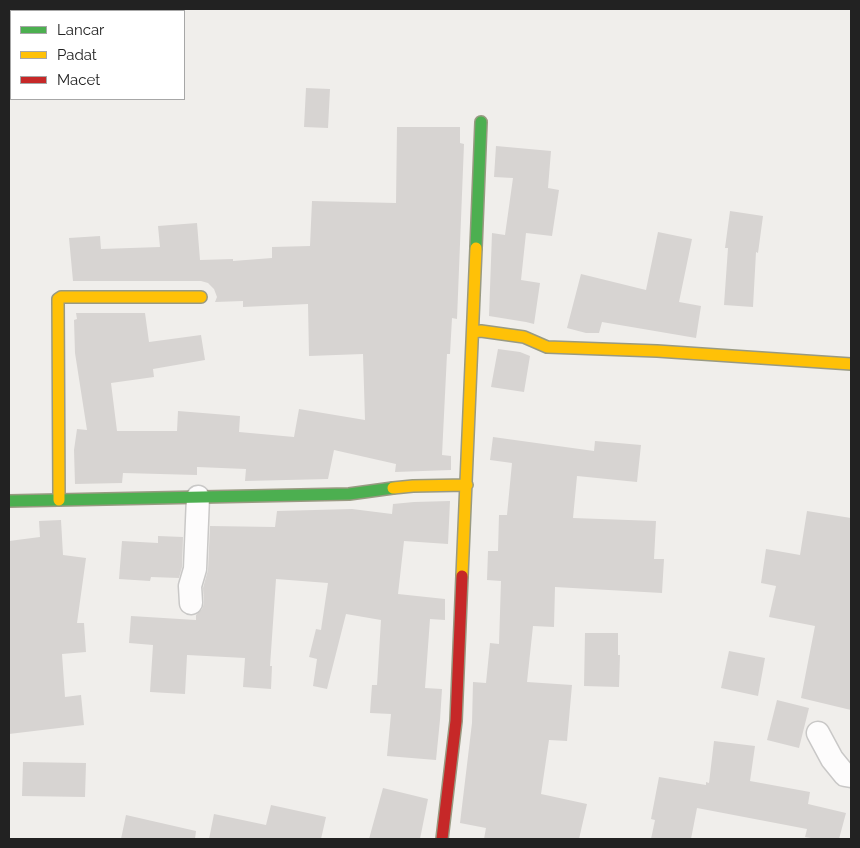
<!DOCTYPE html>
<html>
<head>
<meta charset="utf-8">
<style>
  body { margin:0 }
  #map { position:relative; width:860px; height:848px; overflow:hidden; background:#f0eeeb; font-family:Raleway,sans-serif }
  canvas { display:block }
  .frame { position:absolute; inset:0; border:10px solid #222; pointer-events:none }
  .legend { position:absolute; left:10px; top:10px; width:175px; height:90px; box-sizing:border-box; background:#fff; border:1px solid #a7a7a7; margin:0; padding:6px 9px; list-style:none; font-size:15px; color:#222 }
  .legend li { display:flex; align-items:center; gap:10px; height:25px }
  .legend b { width:25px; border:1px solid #a7a7a7 }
</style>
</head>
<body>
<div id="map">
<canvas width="860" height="848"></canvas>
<div class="frame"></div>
<ul class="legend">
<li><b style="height:6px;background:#4caf50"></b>Lancar</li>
<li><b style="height:6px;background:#ffc107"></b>Padat</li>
<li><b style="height:6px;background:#c62828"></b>Macet</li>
</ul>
</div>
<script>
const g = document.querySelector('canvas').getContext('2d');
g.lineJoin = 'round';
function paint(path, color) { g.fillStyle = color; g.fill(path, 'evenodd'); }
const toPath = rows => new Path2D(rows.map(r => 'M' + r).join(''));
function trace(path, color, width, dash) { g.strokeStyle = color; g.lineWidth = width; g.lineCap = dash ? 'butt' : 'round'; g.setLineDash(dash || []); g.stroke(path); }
const building = toPath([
  [306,88,330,89,328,128,304,127],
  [397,127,460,127,460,143,464,144,457,319,452,318,450,354,447,354,442,455,451,456,451,470,395,472,396,464,334,450,328,479,245,481,246,469,197,467,197,475,123,473,122,483,75,484,74,450,77,429,87,430,75,353,74,320,77,319,76,313,145,313,149,342,201,335,205,360,153,369,154,377,111,383,117,431,177,431,178,411,240,416,239,432,294,437,299,409,365,420,363,354,309,356,308,304,243,307,243,301,215,302,217,297,214,289,208,283,201,281,73,281,69,238,100,236,101,249,160,247,158,226,197,223,200,260,233,259,233,261,272,258,272,247,310,246,312,201,396,203],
  [496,146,551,151,548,188,559,190,552,236,526,233,521,280,540,283,534,324,526,322,489,316,492,233,505,235,513,178,494,177],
  [730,211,763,216,758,253,756,252,753,307,724,305,728,248,725,248],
  [658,232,692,239,679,302,701,306,696,338,602,322,599,333,586,333,567,328,581,274,646,290],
  [498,349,520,352,530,356,524,392,491,387],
  [493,437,594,451,595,441,641,445,637,482,577,476,573,518,656,521,654,559,664,559,662,593,555,587,554,627,533,626,527,682,572,685,567,741,549,740,541,794,587,804,579,839,484,839,486,828,460,823,472,723,473,682,486,683,490,643,499,644,501,581,487,580,488,551,498,551,499,515,507,515,512,463,490,460],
  [450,501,448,544,404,541,398,594,445,599,445,620,430,619,425,688,442,689,440,720,436,760,387,756,391,714,370,713,372,685,377,685,381,620,346,614,327,689,313,686,317,659,309,657,316,629,321,630,328,583,276,579,270,666,272,666,271,689,243,687,245,658,187,655,185,694,150,692,153,645,129,643,131,616,196,620,196,615,202,609,204,603,203,588,208,570,210,526,275,527,277,511,352,509,392,514,393,504,414,502],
  [807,511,851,518,851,710,801,698,815,626,769,617,776,586,761,583,766,549,800,555],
  [61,520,63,555,86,558,77,623,84,623,86,652,62,654,65,697,81,695,84,725,9,734,9,541,40,537,39,521],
  [158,536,183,537,182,567,179,578,151,577,150,581,119,579,122,541,158,543],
  [585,633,618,633,618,655,620,655,619,687,584,686],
  [729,651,765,658,758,696,721,688],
  [777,700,809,708,799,748,767,740],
  [714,741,755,746,750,781,810,792,808,804,846,813,839,839,817,839,805,837,807,829,697,808,691,839,651,839,655,820,651,819,659,777,706,785,706,782,709,783],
  [23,762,86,763,85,797,22,796],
  [383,788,428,799,420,839,369,839],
  [271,805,326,817,321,839,209,839,214,814,266,825],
  [126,815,196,831,195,839,121,839]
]);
const street = toPath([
  [191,603,190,586,195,569,198,497],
  [818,733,832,759,845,775,851,776]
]);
const fast = toPath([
  [476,248,481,122],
  [9,501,349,494,393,488]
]);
const slow = toPath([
  [473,332,481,331,524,337,547,347,657,351,851,364],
  [393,488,413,486,467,485],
  [59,500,58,299,61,297,201,297],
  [462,576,476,248]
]);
const jam = toPath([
  [442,839,456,721,462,576]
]);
paint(building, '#d7d4d2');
trace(street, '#c9c8c7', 25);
trace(fast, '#999a82', 14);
trace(slow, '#999a82', 14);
trace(jam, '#999a82', 14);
trace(street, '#fdfcfc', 22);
trace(fast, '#4caf50', 11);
trace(slow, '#ffc107', 11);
trace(jam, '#c62828', 11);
</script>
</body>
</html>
